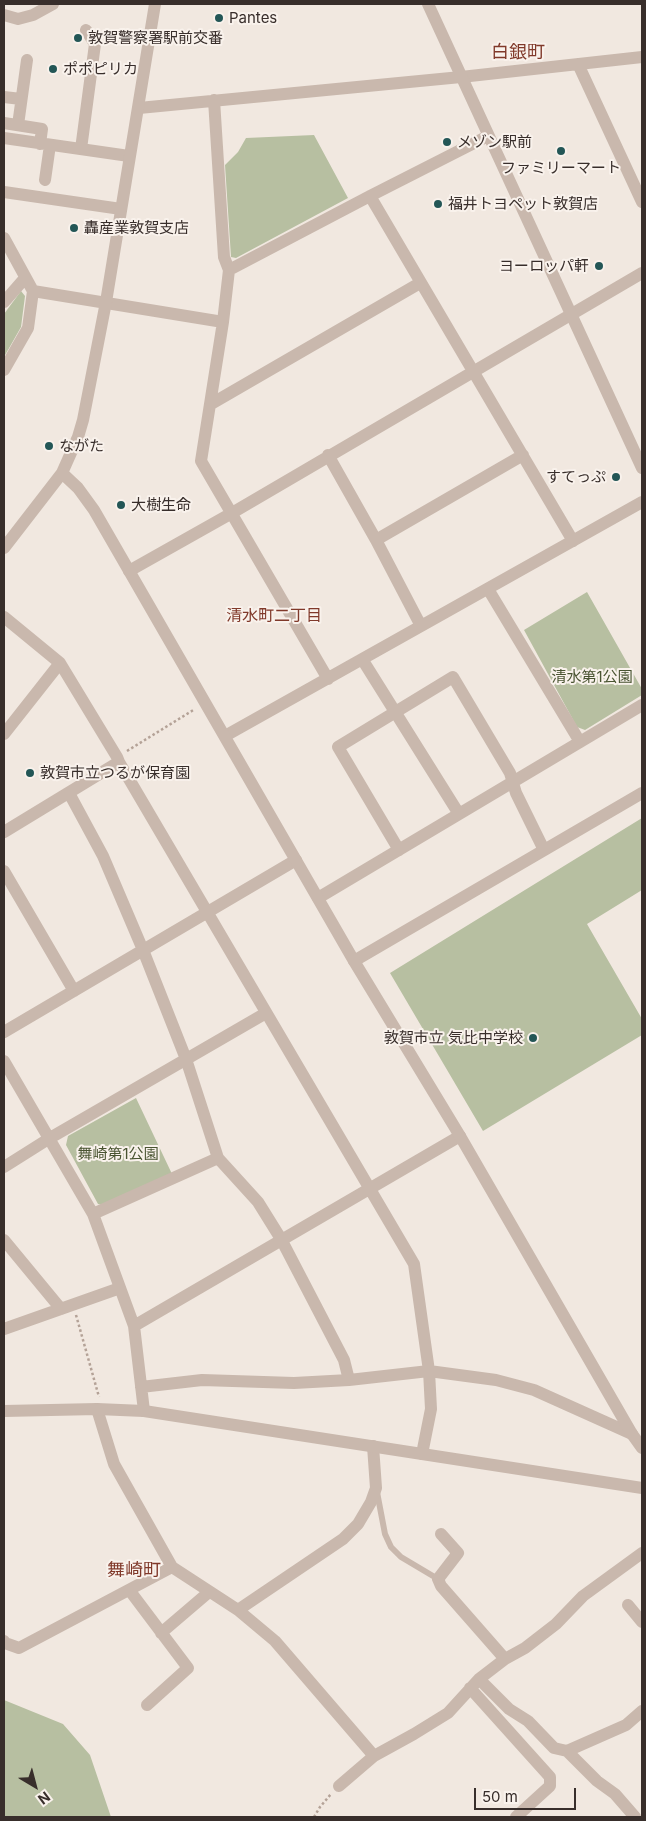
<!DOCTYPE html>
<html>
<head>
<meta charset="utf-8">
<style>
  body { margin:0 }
  #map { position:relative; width:646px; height:1821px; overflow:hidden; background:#f1e8e0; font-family:Inter,sans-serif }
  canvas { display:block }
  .frame { position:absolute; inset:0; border:5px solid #382e2b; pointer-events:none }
  .north { position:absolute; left:10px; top:1761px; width:50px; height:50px; -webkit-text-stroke:4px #f9f2ec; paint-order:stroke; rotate:143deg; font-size:14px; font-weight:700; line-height:20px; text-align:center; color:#382e2b }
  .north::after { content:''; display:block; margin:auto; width:18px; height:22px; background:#382e2b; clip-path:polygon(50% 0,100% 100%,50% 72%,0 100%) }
  .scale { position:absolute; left:474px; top:1788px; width:102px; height:22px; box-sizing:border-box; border:2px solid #382e2b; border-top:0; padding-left:6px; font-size:15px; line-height:18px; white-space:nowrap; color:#382e2b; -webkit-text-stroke:4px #f9f2ec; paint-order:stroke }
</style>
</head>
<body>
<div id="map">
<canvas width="646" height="1821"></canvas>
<div class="frame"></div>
<div class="north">N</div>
<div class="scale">50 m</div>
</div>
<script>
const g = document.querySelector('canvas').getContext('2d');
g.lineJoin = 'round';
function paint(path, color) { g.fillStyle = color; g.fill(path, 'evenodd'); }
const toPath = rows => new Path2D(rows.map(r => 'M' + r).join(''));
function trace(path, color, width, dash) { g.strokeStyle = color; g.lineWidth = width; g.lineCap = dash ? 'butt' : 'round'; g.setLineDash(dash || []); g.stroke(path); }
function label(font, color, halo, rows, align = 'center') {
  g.font = font + ' Inter,"Noto Sans JP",sans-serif'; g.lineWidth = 4; g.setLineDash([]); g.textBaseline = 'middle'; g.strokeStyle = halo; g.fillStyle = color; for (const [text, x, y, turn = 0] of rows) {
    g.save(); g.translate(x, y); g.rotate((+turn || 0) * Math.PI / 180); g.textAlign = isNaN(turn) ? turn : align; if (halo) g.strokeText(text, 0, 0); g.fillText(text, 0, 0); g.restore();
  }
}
const green = toPath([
  [314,135,348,198,236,258,231,257,225,165,238,152,246,138],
  [21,291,25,296,21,327,4,357,4,314],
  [587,592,642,689,642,695,585,730,577,727,524,630],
  [642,818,642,890,587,924,642,1019,642,1035,483,1131,390,973],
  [136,1098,172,1174,103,1205,98,1204,66,1145,68,1136],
  [4,1700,63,1724,90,1755,111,1817,4,1817]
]);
const path = toPath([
  [127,751,195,709],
  [76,1315,99,1397],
  [314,1817,320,1807,331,1794]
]);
const service = toPath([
  [377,1492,385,1534,391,1547,401,1557,438,1579]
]);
const minor = toPath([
  [4,15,18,19,33,15,53,4],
  [578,64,642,202],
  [4,97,21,99],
  [214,100,224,257,229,270,223,322,201,461,328,679],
  [139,108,461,77,642,57],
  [4,123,42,129,40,144],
  [18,125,27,60],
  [4,138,129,156],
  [81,149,95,44,86,30],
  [45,180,50,145],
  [4,192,121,209],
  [370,196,573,541],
  [4,238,33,291,223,322],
  [229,270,370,196,488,136],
  [4,302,25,278],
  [4,370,28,328,33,291],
  [211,404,420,283],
  [328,455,376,540,421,626],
  [376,540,523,455],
  [129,571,232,513,642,273],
  [488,589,580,742],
  [4,617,60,663,117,757,119,762,414,1264,429,1371,431,1409,422,1454],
  [362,659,459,814],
  [4,734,60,663],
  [225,736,642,502],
  [69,793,103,856,143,950,186,1059,218,1158,258,1202,281,1239,344,1360,349,1380],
  [4,832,119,762],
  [399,850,338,747,453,677,510,773,516,793,544,850],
  [4,871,74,991],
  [318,898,642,705],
  [354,961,642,793],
  [4,1032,296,860],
  [4,1061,93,1214,134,1326,144,1411],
  [4,1167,50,1138,266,1013],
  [93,1214,218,1158],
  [4,1240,61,1309],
  [134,1326,460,1136],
  [4,1329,120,1288],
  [141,1387,202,1380,294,1383,349,1380,429,1371,496,1380,534,1390,632,1434],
  [97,1409,114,1464,172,1567,238,1610,275,1641,374,1756,414,1734,448,1713,479,1679,505,1659,525,1648,556,1624,583,1596,642,1553],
  [441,1534,458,1553,438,1579,441,1586,505,1659],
  [130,1591,188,1668,147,1705],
  [628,1605,642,1622],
  [238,1610,343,1539,358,1524,371,1502,376,1488,373,1446],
  [161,1633,209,1592],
  [4,1641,5,1643,19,1648,172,1567],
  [479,1679,509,1709,528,1721,554,1748,567,1751,597,1781,615,1794,635,1817],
  [470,1688,550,1777,550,1786,516,1817],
  [567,1751,626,1725,642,1711],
  [339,1786,374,1756]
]);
const tertiary = toPath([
  [428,4,642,468],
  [62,473,78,488,94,510,354,961,460,1136,632,1434,642,1448],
  [4,548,62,473,78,437,83,420,106,302,155,4],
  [4,1411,97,1409,144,1411,642,1488]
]);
const markers = [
  [219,18,5,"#235656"],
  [78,38,5,"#235656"],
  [53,69,5,"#235656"],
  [447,142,5,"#235656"],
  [561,151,5,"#235656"],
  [438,204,5,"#235656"],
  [74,228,5,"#235656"],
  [599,266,5,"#235656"],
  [49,446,5,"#235656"],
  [616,477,5,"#235656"],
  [121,505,5,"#235656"],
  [30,773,5,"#235656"],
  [533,1038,5,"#235656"]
];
const poiNames = [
  ["Pantes",229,18],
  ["敦賀警察署駅前交番",88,38],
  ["ポポピリカ",63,69],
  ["メゾン駅前",457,142],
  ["ファミリーマート",561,168,"center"],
  ["福井トヨペット敦賀店",448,204],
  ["轟産業敦賀支店",84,228],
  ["ヨーロッパ軒",589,266,"right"],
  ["ながた",59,446],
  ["すてっぷ",606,477,"right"],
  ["大樹生命",131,505],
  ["敦賀市立つるが保育園",40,773],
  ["敦賀市立 気比中学校",523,1038,"right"]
];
const parkNames = [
  ["清水第1公園",592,677],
  ["舞崎第1公園",118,1154]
];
const neighbourhoodNames = [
  ["清水町二丁目",274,616]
];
const quarterNames = [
  ["白銀町",518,53],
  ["舞崎町",134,1571]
];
paint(green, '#b7bfa1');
trace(path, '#b4a297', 2.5, [2.5, 2.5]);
trace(service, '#c9b8ad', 6);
trace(minor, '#c9b8ad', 12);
trace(tertiary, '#c9b8ad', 12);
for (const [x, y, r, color] of markers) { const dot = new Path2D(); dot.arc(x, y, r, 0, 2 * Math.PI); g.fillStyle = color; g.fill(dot); trace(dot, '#f9f2ec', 2); }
label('15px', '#382e2b', '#f9f2ec', poiNames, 'left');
label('15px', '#495431', '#f9f2ec', parkNames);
label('16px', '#80392a', '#f9f2ec', neighbourhoodNames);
label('18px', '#80392a', '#f9f2ec', quarterNames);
</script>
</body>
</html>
